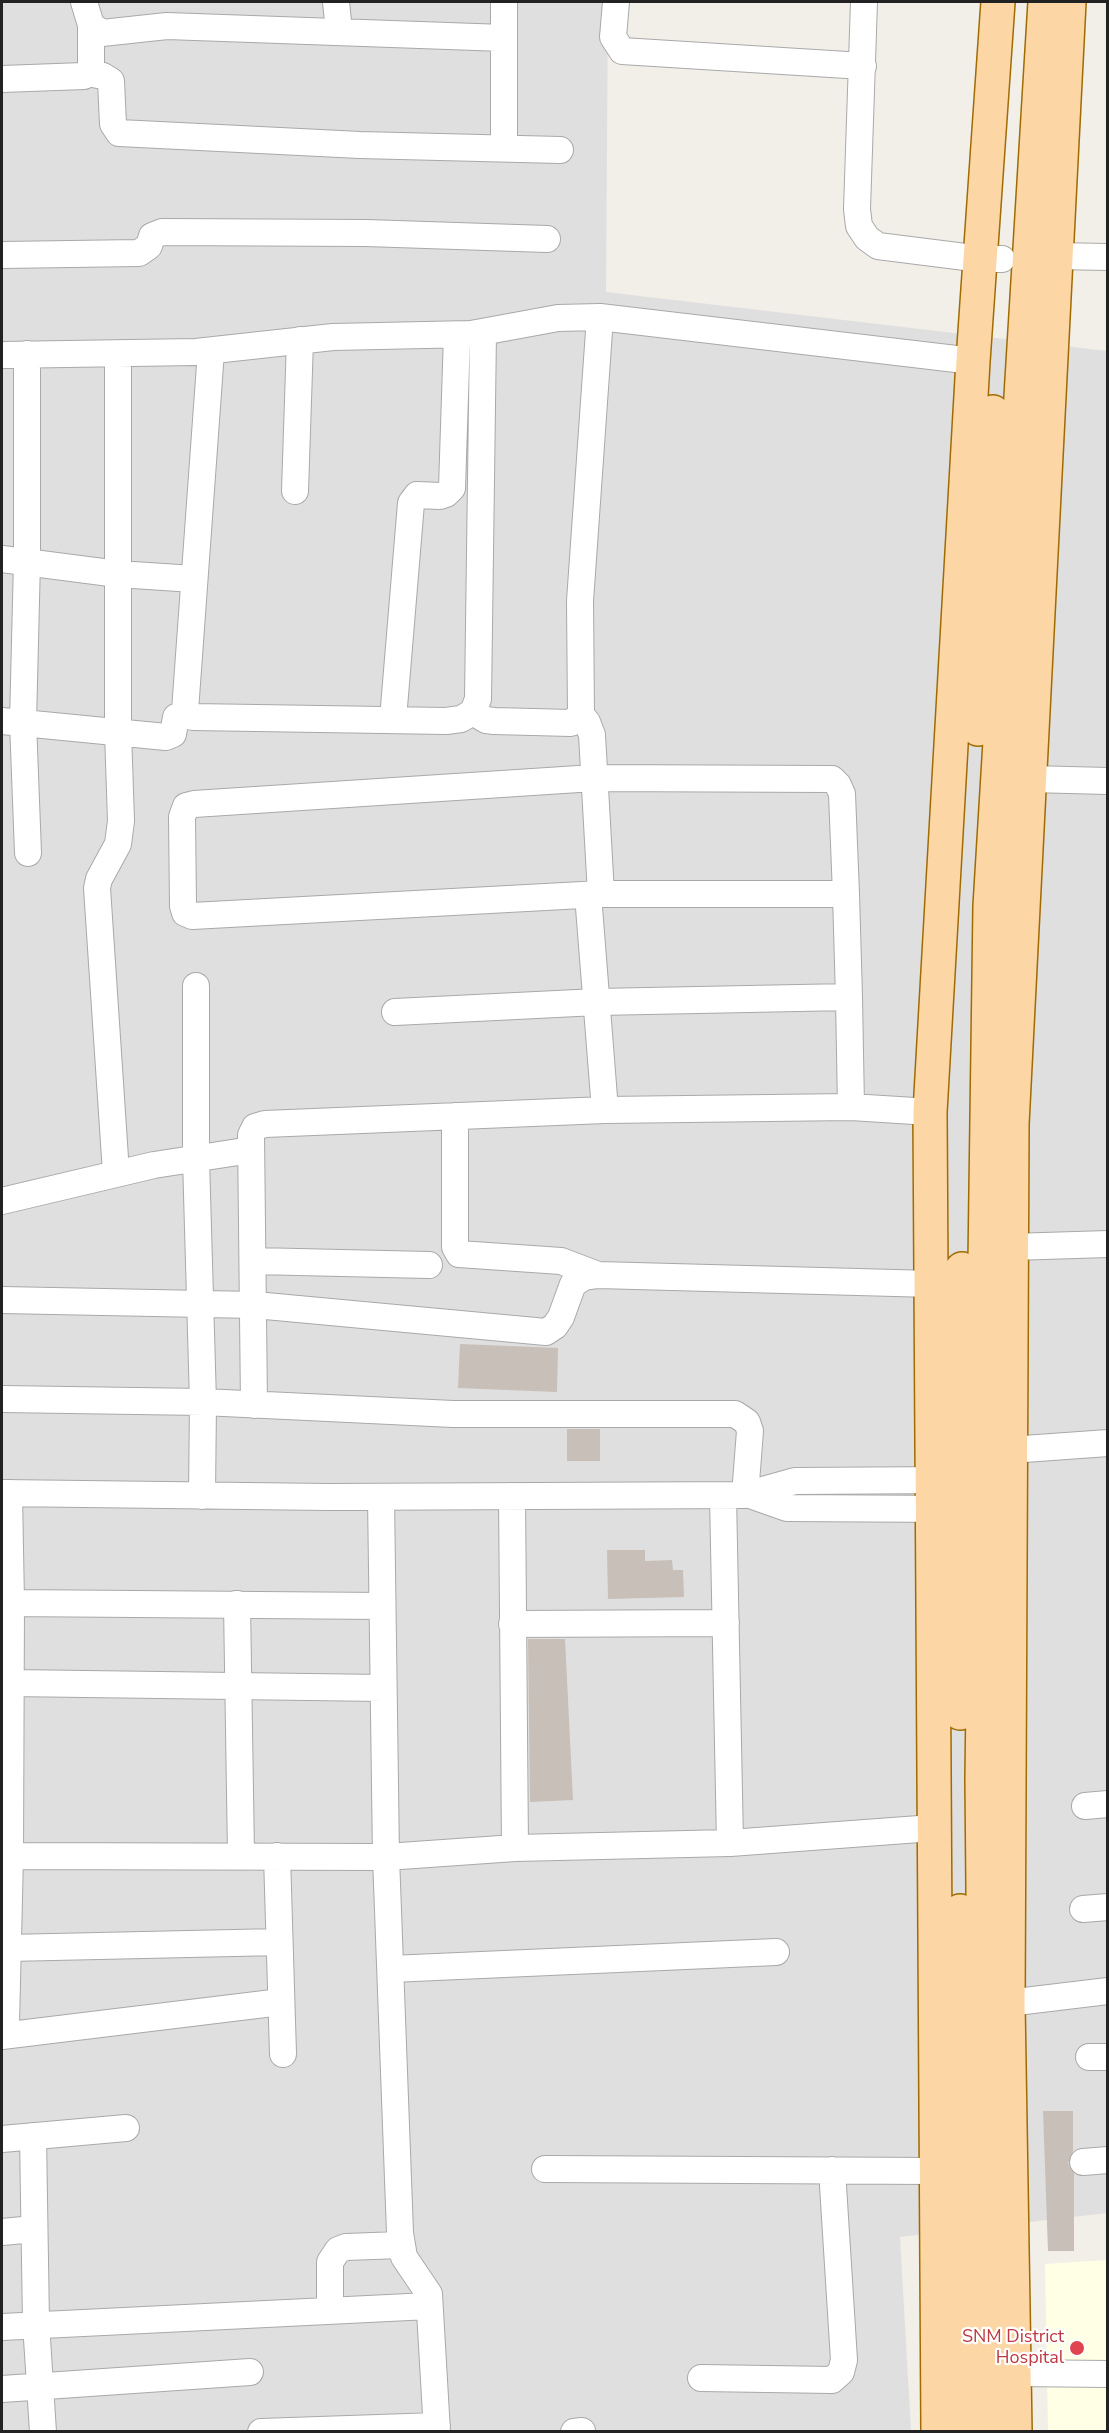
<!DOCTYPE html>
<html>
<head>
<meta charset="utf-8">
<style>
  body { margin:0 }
  #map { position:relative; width:1109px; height:2433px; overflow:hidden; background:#f2efe9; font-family:"Nunito Sans",sans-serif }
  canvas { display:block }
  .frame { position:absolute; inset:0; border:3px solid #222; pointer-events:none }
</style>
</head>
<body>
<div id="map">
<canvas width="1109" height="2433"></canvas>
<div class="frame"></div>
</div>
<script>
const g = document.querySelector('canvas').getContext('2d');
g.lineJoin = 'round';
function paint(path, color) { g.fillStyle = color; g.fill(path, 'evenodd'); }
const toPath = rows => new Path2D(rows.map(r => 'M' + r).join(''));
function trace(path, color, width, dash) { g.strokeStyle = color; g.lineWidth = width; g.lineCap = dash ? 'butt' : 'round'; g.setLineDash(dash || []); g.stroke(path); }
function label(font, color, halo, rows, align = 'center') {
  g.font = font + ' "Nunito Sans",sans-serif'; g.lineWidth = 4.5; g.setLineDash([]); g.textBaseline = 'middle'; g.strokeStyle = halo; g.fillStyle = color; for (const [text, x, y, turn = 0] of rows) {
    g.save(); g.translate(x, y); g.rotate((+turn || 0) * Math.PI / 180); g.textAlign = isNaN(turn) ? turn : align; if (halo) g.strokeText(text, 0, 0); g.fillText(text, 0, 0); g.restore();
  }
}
const residential = toPath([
  [2,2,608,2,606,292,1107,351,1107,2213,900,2237,911,2431,2,2432]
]);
const education = toPath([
  [1107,2260,1107,2431,1048,2431,1045,2264]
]);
const building = toPath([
  [460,1344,558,1348,557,1392,458,1388],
  [567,1429,600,1429,600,1461,567,1461],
  [607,1550,645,1550,645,1561,672,1560,673,1570,683,1570,684,1597,608,1599],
  [528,1639,565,1639,573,1800,530,1802],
  [1043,2111,1073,2111,1073,2151,1068,2163,1074,2173,1074,2251,1048,2251]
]);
const minor = toPath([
  [84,2,91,25,102,33,167,26,504,38],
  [336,2,339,31],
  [504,2,504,148],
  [616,2,613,37,622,51,863,66],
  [864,2,857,209,859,226,867,238,878,246,981,259,1002,259],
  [88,73,103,76,111,81,113,124,119,133,360,145,560,150],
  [2,79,84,76,91,68,91,25],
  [2,255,139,253,149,246,152,236,162,232,366,233,547,239],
  [1056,256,1108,257],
  [211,351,185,711,193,717,446,721,461,719,473,712,478,699,483,332],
  [27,354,27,561,23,722,28,853],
  [2,355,196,352,333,337,471,334,558,318,600,317,973,361],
  [295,491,300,340],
  [2,559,118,574,194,579],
  [473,712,486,720,494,721,571,723,581,715,580,601,600,317],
  [581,715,587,722,592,735,601,894],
  [393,719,411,503,417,495,440,496,446,494,452,488,457,335],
  [2,721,166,737,173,734,176,717,188,716],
  [1030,779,1108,781],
  [846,894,601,894,192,916,185,913,183,906,182,817,186,806,194,804,594,778,832,779,838,785,842,794,846,894,849,997,851,1107],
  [588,895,605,1110],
  [196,986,196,1159,203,1402,202,1496],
  [395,1012,597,1002,849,997],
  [455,1116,455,1247,459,1254,561,1261,598,1275],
  [116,1173,97,888,99,879,118,844,121,821,118,732,118,354],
  [2,1201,154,1165,251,1150],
  [1011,1247,1108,1244],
  [254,1261,429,1265],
  [2,1300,255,1305,546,1332,555,1326,561,1317,573,1284,584,1277,598,1275,932,1284],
  [2,1399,203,1402,453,1414,735,1414,747,1422,750,1431,745,1495],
  [254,1405,251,1135,255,1127,265,1124,605,1110,851,1107,930,1112],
  [1010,1450,1108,1443],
  [2,1493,328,1497,745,1495,795,1481,950,1480],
  [750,1495,787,1508,951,1509],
  [512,1496,515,1848],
  [723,1496,730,1843],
  [381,1497,386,1857,400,2233,404,2257,429,2294,437,2432],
  [11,1603,382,1606],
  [237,1604,241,1855],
  [512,1624,726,1623],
  [11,1683,383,1688],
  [1085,1806,1108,1804],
  [10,1856,386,1857,515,1848,730,1843,933,1828],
  [277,1856,283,2054],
  [1083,1909,1108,1907],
  [8,1948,279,1942],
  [391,1969,776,1952],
  [1008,2003,1108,1991],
  [2,2034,6,2024,10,1856,11,1603,9,1493],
  [2,2036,281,2002],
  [1089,2057,1108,2057],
  [33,2136,36,2323,43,2432],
  [2,2139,126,2128],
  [1083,2162,1108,2160],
  [545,2169,934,2171],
  [2,2232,34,2229],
  [330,2310,330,2262,338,2250,346,2247,400,2245],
  [2,2327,429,2306],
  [1015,2373,1108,2374],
  [701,2378,832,2380,841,2372,844,2360,832,2170],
  [2,2389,250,2372],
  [261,2432,437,2426],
  [574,2432,582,2431]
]);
const major = toPath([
  [978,729,993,412],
  [960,1713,962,1269],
  [960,1911,964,2432],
  [938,2432,930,1112,973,361,998,2],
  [988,2432,982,1779,986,1479,984,1333,990,906,1045,2],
  [1015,2432,1008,2003,1012,1124,1069,2]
]);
const markers = [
  [1077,2348,8,"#e0444e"]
];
const healthNames = [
  ["SNM District",1064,2338],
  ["Hospital",1064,2359]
];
paint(residential, '#e0dfdf');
paint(education, '#ffffe5');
paint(building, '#c7bfb8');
trace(minor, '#a9a9a9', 28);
trace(major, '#a06b00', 36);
trace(minor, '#fff', 26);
trace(major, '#fcd6a4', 33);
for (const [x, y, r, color] of markers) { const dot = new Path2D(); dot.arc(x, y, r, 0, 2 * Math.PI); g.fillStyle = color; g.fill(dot); trace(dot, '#fff', 2); }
label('18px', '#be3a42', '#fff', healthNames, 'right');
</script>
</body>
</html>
